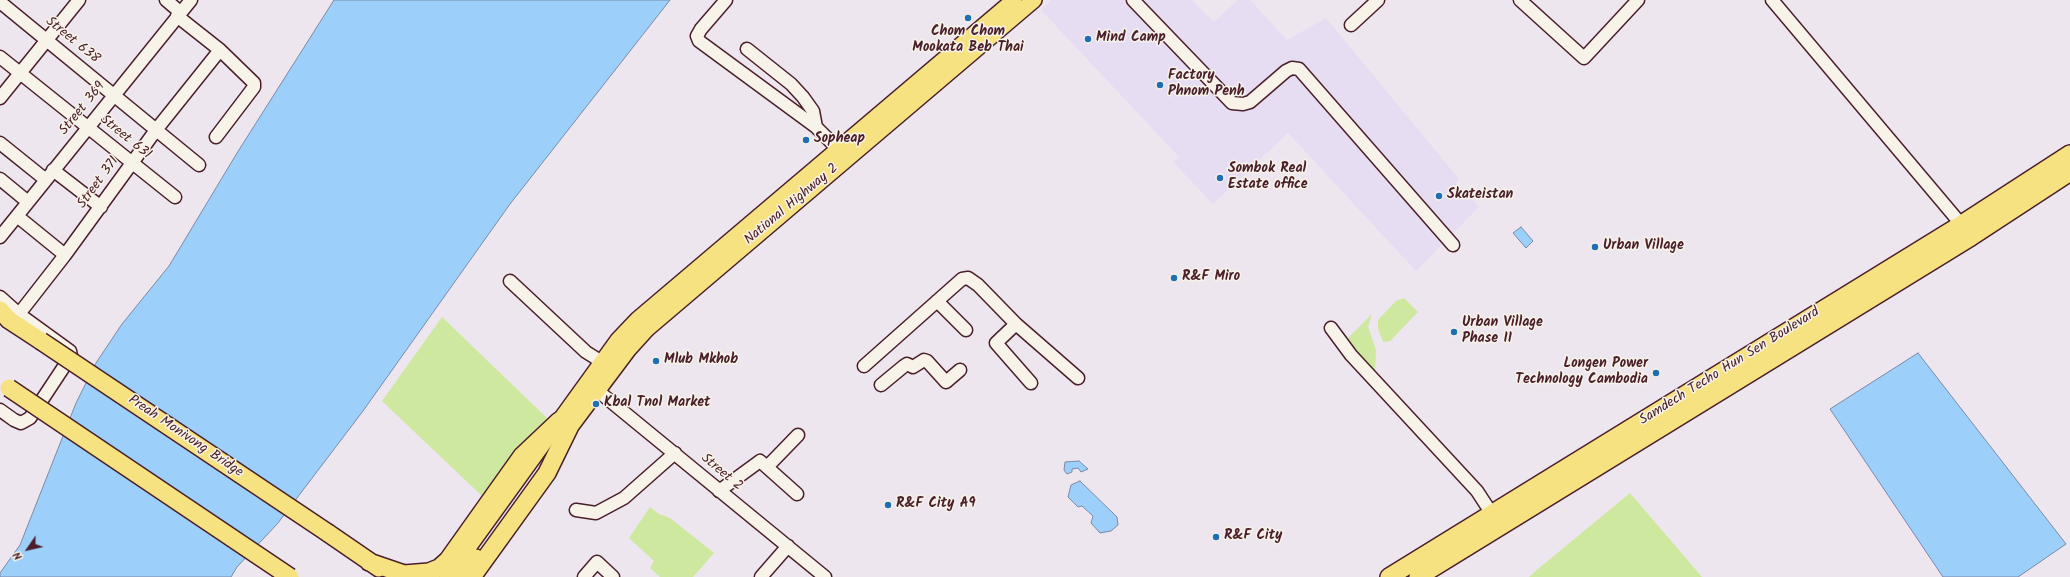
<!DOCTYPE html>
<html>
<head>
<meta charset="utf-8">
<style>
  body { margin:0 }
  #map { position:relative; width:2070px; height:577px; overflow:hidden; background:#ede6ee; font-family:Kalam,sans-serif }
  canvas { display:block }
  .north { position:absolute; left:8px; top:529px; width:40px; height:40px; -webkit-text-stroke:3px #f7f3e8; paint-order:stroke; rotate:236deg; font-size:11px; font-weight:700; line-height:16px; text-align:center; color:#4a1f2b }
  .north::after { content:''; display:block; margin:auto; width:14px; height:18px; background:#4a1f2b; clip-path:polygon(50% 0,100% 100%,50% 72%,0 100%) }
</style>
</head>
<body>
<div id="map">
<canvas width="2070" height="577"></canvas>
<div class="north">N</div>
</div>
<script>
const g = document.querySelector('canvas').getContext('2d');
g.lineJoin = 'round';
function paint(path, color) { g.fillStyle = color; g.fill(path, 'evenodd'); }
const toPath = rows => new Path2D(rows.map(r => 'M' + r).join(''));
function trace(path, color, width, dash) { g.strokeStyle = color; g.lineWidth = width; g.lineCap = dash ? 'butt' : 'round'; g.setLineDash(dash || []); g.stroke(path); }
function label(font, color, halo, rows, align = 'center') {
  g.font = font + ' Kalam,sans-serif'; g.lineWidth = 3; g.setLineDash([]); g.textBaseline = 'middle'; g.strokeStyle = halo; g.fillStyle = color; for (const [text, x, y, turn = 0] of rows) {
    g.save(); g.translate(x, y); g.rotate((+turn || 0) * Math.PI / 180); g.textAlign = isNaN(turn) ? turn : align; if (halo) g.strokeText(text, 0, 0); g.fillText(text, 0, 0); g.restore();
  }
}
const built = toPath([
  [1051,0,1192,0,1214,22,1238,0,1250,0,1287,40,1326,18,1459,179,1456,183,1479,207,1416,271,1288,133,1213,204,1173,162,1179,157,1041,10]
]);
const green = toPath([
  [1404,298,1418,312,1390,341,1383,342,1378,329,1378,320,1396,301],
  [1372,314,1368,327,1376,350,1375,373,1341,345],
  [442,317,548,419,515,452,482,496,382,401],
  [1630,493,1702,577,1529,577,1538,569],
  [650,507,659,514,670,518,714,553,693,577,660,577,650,568,654,561,629,538]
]);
const water = toPath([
  [334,0,670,0,510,204,363,411,278,523,237,567,231,577,0,577,0,573,20,545,76,403,96,363,122,324,169,266,237,153,334,0],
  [1521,227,1533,241,1526,248,1513,233,1521,227],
  [1918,353,2066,544,2018,577,1943,577,1830,409,1918,353],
  [1079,461,1088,469,1081,472,1078,468,1072,469,1072,472,1067,474,1064,470,1065,462,1079,461],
  [1080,481,1117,517,1118,525,1111,531,1100,533,1091,523,1093,516,1082,506,1078,507,1068,497,1071,485,1080,481]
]);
const minor = toPath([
  [166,0,180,12],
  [726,0,701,29,697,36,699,41,816,127,838,149],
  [1133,0,1232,103,1243,104,1250,102,1286,71,1292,68,1299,69,1453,245],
  [1520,0,1584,58,1638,0],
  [1772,0,1966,230],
  [0,2,199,165],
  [177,16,220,50,254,83,254,87,216,137],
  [1351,25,1378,0],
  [747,49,791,84,803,97,813,111,816,127],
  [0,57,175,197],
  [0,98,79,0],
  [0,143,46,180],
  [53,170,101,207],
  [0,179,28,202],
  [17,216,65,255],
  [0,237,191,0],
  [510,281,586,352,602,362],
  [0,297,19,314,70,351,71,356,30,418,21,423,14,420,0,410],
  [937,301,966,330],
  [19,314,65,255,156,130,220,50],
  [1016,324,996,343,1031,383],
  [1331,328,1351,355,1477,491,1492,514],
  [864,366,962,279,968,278,978,285,1016,324,1078,378],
  [881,385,904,366,907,364,913,367,924,360,927,361,946,382,960,370],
  [598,391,825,577],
  [767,467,798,435],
  [719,491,760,461,797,494],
  [576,510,596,513,624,498,675,453],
  [584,577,597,562,613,577],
  [761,577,788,546]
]);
const major = toPath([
  [562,438,628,350,647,329,1034,0],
  [447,577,618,340,638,319,1014,0],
  [462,577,476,557]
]);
const highway = toPath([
  [0,310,9,320,41,341],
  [328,533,379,568],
  [369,562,404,574,429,572,439,568,448,560,522,456,559,421],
  [472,577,547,473,569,428],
  [1389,577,1962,224,2070,154],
  [1418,577,1971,237,2070,172]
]);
const highwayBridge = toPath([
  [41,341,328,533],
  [9,388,290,577]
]);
const markers = [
  [968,18,4,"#1f6fb2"],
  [1088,39,4,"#1f6fb2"],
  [1160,85,4,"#1f6fb2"],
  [806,140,4,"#1f6fb2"],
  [1220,178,4,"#1f6fb2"],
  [1439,196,4,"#1f6fb2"],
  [1595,247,4,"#1f6fb2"],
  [1174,278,4,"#1f6fb2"],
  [1454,332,4,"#1f6fb2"],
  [656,361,4,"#1f6fb2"],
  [1656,373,4,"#1f6fb2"],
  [596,404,4,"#1f6fb2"],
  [888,505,4,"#1f6fb2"],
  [1216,537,4,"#1f6fb2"]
];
const poiNames = [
  ["Chom Chom",968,33,"center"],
  ["Mookata Beb Thai",968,49,"center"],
  ["Mind Camp",1096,39],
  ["Factory",1168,77],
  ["Phnom Penh",1168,93],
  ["Sopheap",814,140],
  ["Sombok Real",1228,170],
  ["Estate office",1228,186],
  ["Skateistan",1447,196],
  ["Urban Village",1603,247],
  ["R&F Miro",1182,278],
  ["Urban Village",1462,324],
  ["Phase II",1462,340],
  ["Mlub Mkhob",664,361],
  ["Longen Power",1648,365,"right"],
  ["Technology Cambodia",1648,381,"right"],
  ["Kbal Tnol Market",604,404],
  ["R&F City A9",896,505],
  ["R&F City",1224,537]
];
const streetNames = [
  ["Street 638",72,41,39],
  ["Street 369",83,109,-51],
  ["Street 631",125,138,39],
  ["Street 371",99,183,-54],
  ["National Highway 2",792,205,-40],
  ["Samdech Techo Hun Sen Boulevard",1730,367,-32],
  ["Preah Monivong Bridge",185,437,34],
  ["Street 2",721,473,40]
];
paint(built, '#e6ddf2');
paint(green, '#cee89f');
paint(water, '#9cd0fa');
trace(water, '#7b89a7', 1);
trace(minor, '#4a1f2b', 15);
trace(major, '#4a1f2b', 18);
trace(highway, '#4a1f2b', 20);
trace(minor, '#f7f3e8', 12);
trace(major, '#f7e281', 15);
trace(highway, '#f7e281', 17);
trace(highwayBridge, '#4a1f2b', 20, []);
trace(highwayBridge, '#f7e281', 17);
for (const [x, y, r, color] of markers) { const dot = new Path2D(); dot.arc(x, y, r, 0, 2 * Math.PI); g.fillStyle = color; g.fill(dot); trace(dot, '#f7f3e8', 1.5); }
label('bold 14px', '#4a1f2b', '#f7f3e8', poiNames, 'left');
label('14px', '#4a1f2b', '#f7f3e8', streetNames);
</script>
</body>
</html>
